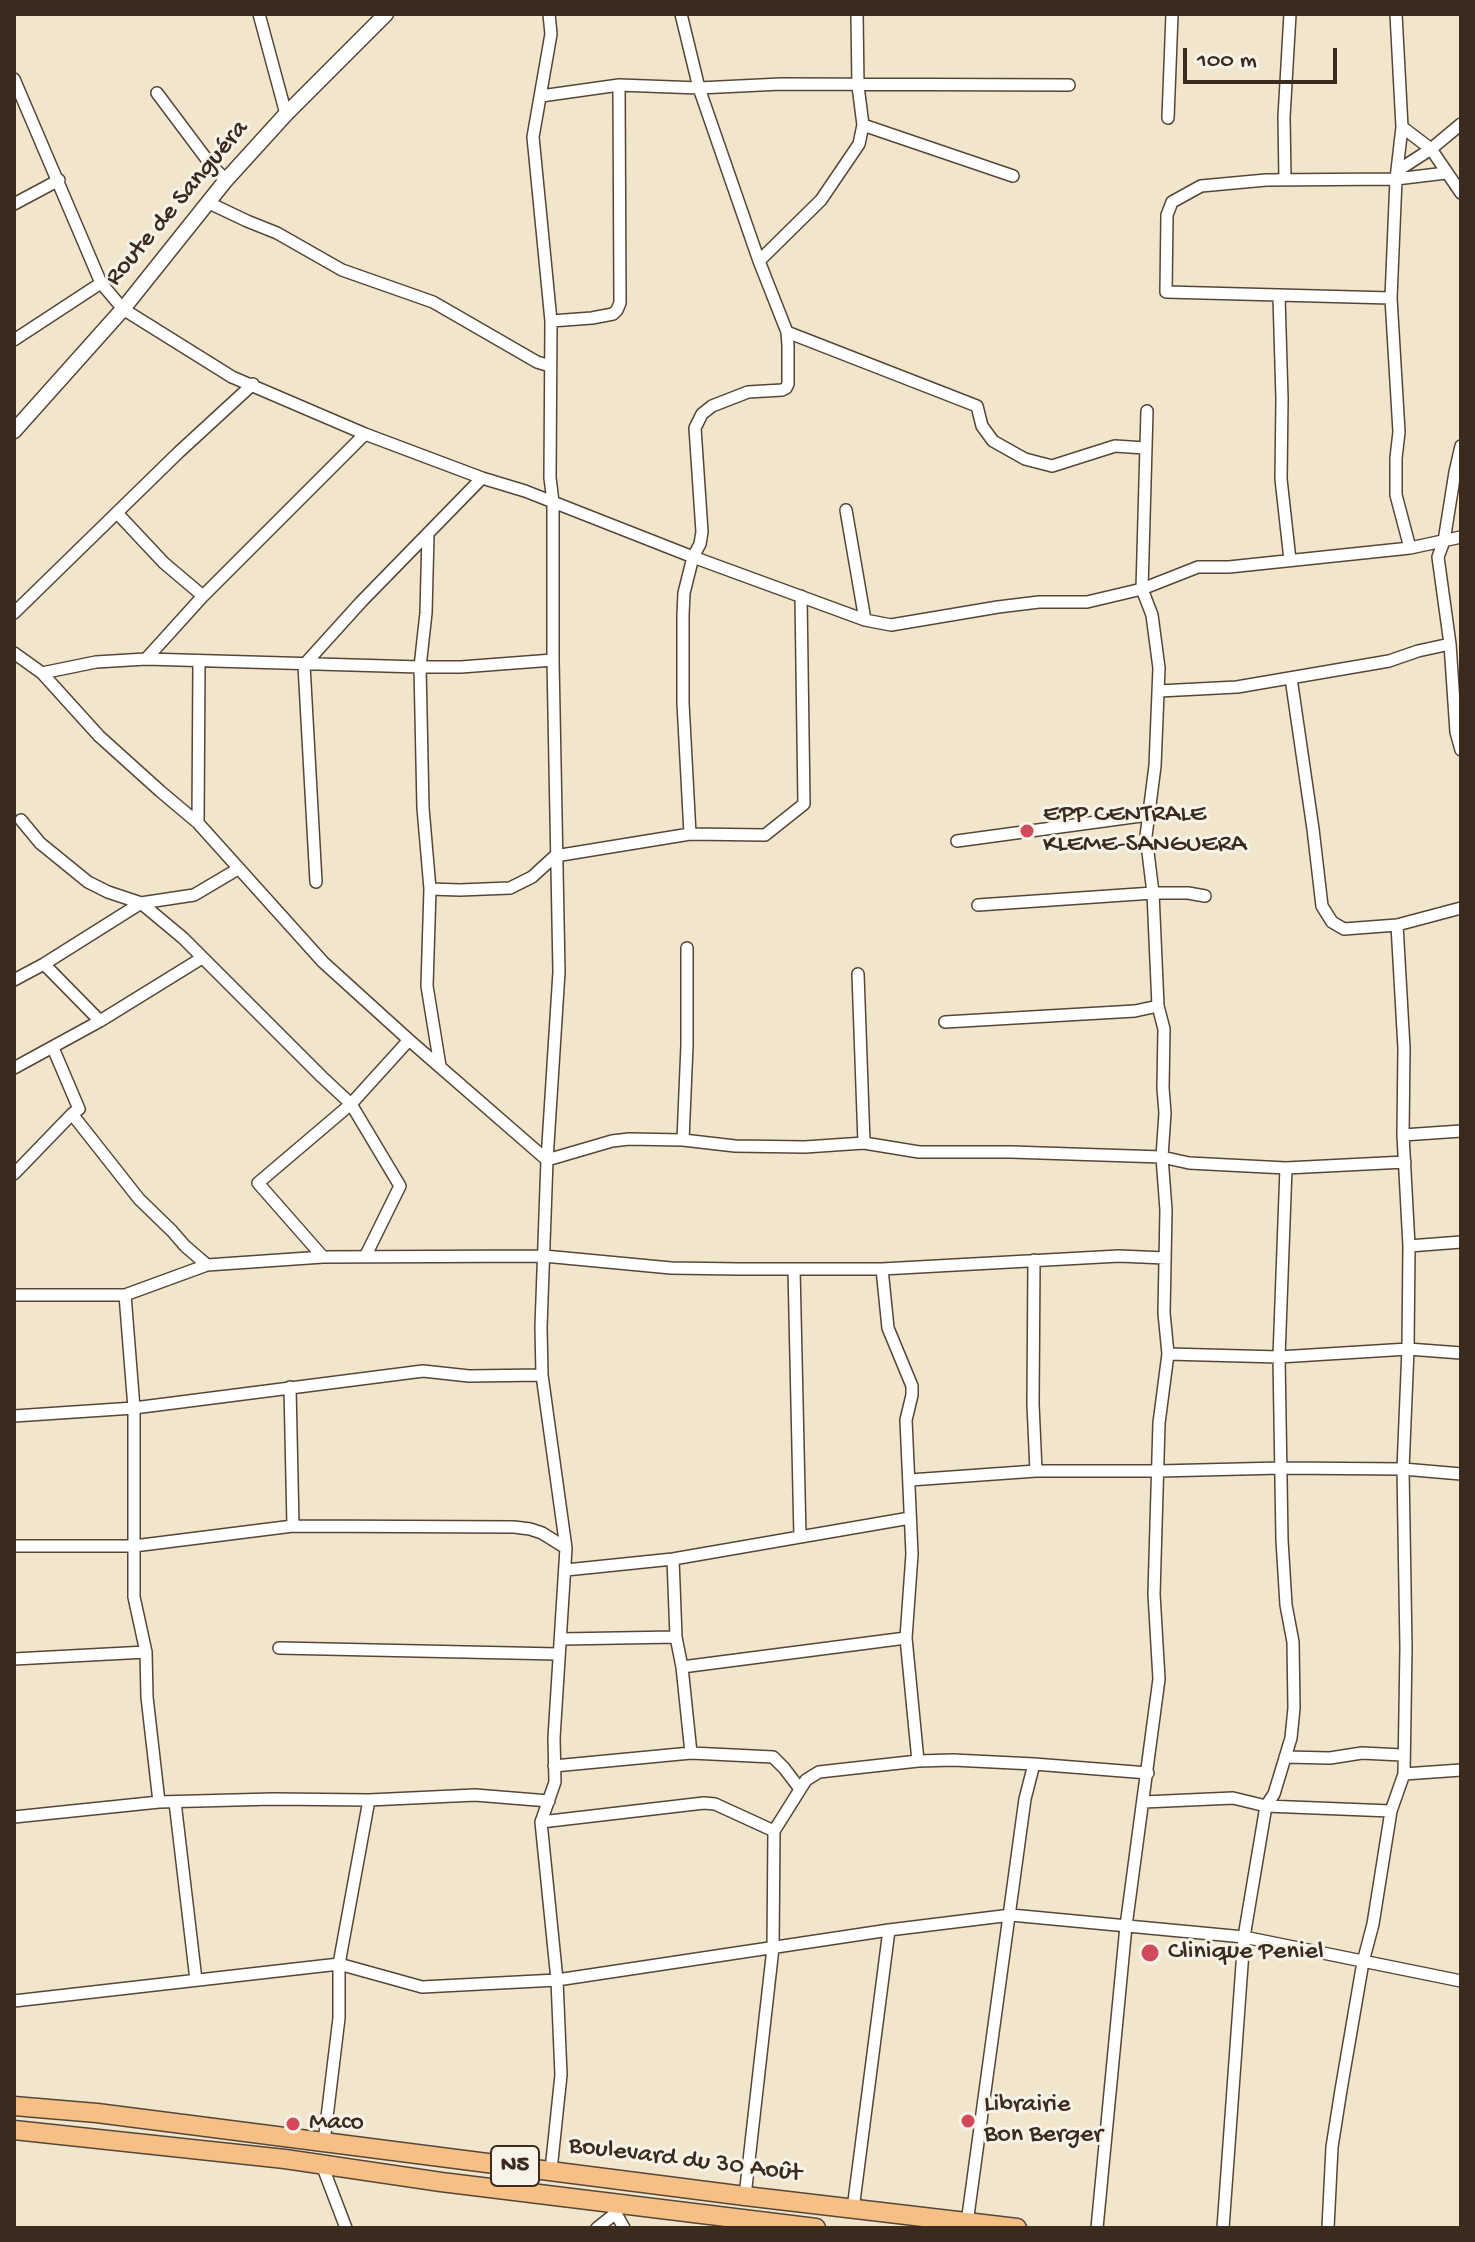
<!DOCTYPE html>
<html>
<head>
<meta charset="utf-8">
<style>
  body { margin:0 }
  #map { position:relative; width:1475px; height:2242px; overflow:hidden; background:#f1e6cc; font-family:"Gochi Hand",sans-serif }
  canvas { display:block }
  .frame { position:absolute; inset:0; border:16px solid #3b2a1e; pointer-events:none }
  .scale { position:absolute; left:1183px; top:48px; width:154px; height:36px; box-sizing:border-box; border:4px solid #3b2a1e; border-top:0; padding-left:10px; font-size:24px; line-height:28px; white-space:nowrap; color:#3b2a1e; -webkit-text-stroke:6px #f7f3e8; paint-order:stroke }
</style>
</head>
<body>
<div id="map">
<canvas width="1475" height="2242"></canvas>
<div class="frame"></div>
<div class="scale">100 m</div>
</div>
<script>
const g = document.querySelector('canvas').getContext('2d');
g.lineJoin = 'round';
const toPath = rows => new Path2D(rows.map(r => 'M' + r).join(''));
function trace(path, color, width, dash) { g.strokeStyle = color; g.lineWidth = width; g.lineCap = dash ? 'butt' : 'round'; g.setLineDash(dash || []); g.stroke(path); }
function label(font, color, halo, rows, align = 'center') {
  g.font = font + ' "Gochi Hand",sans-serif'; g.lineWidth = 6; g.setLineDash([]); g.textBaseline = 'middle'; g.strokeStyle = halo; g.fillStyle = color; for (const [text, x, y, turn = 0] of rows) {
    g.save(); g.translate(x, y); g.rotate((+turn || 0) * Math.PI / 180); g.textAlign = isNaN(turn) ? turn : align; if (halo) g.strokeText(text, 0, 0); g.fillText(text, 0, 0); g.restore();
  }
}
const minor = toPath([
  [259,14,286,114],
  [549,14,551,34,533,137,551,321,550,478,553,502,553,660,559,972,547,1160,541,1327,542,1375,566,1548,554,1738,555,1782,541,1822,557,1980,561,2075,551,2170],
  [681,14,699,88,759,261,787,332,788,345,788,384,786,388,782,390,748,392,712,406,702,414,695,428,702,532,700,544,693,557,684,593,683,615,683,703,690,834],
  [1396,14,1402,127,1396,179,1391,298,1399,432,1396,458,1396,495,1410,548],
  [14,79,101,283,123,309,232,377,365,434,482,478,525,491,693,557,865,620,891,625,998,607,1039,602,1087,602,1142,589,1198,567,1229,567,1410,548,1461,537],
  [157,93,211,165,226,180],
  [541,96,619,85,699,88,781,84,1069,85],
  [1168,118,1172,14],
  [863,125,1013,176],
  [1402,127,1431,149,1461,193],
  [1397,171,1431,149,1461,124],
  [1285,180,1284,117,1290,14],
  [207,202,247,221,277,233,342,270,433,302,537,362,550,366],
  [14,204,59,180],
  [759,261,821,200,859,144,863,125,858,86,857,14],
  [1279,296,1282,399,1281,479,1290,560],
  [1391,298,1166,292,1167,215,1172,202,1201,186,1266,180,1396,179,1446,173],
  [551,321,592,318,613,314,617,310,620,303,619,85],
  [787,332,977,406,982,426,993,441,1025,459,1052,466,1115,446,1145,448],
  [14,340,101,283],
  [1147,411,1142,589,1152,615,1159,668,1155,766,1146,836,1153,893,1188,893,1205,896],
  [1461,446,1455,472,1444,541,1438,557,1450,644,1456,732,1461,750],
  [846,510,865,620],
  [118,514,164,563,203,596],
  [428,534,426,613,420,667,423,808,430,889],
  [14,613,179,452,253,384],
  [14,653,42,673,99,736,160,791,198,823,323,962,409,1040,547,1160,612,1141,629,1139,683,1140,735,1146,805,1147,864,1143,919,1152,1011,1152,1162,1157,1189,1163,1286,1168,1405,1162],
  [146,659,203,596,365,434],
  [42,673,96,662,146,659,420,667,461,667,553,660],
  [1291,678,1313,829,1322,906,1332,922,1344,929,1397,925,1461,908],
  [1159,691,1237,687,1389,661,1418,651,1450,644],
  [21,820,40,843,88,882,108,892,141,903,183,938,322,1077,351,1104,400,1186,365,1257],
  [198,823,199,662],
  [957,841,1148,815],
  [316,882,304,665,361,602,482,478],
  [978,905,1153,893,1158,1006,1164,1029,1163,1088,1165,1113,1162,1157,1166,1210,1164,1313,1168,1354,1159,1423,1154,1594,1159,1679,1126,1926,1097,2228],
  [44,964,100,1021],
  [858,974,864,1143],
  [14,980,44,964,141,903,194,895,238,869],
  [945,1022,1135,1011,1158,1006],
  [440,1066,427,986,430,889,460,890,510,888,532,877,555,856,690,834,765,835,804,804,801,596],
  [14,1068,100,1021,202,958],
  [72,1114,139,1199,172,1231,185,1246,207,1265],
  [1403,1135,1461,1131],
  [683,1140,687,1045,687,948],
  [14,1174,72,1114,79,1109,53,1048],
  [1409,1246,1461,1242],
  [323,1257,258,1183,351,1104,409,1040],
  [1034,1260,1033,1404,1036,1471,1159,1471,1281,1468,1403,1469,1408,1349,1409,1246,1403,1135,1404,1048,1397,925],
  [882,1269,888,1328,912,1386,912,1395,906,1420,912,1554,906,1638,918,1761,953,1760,1034,1764],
  [14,1295,125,1295,207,1265,323,1257,544,1256,671,1268,739,1269,882,1269,1119,1256,1165,1258],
  [125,1295,134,1408,134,1597,146,1652,147,1697,159,1802],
  [1168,1354,1279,1357,1408,1349,1461,1353],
  [290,1387,293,1526],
  [14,1416,134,1408,423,1371,469,1376,542,1375],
  [910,1480,1036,1471],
  [800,1537,910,1518],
  [14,1546,134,1546,293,1526,514,1527,530,1529,542,1533,566,1548],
  [566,1570,673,1559,800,1537,794,1269],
  [561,1639,676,1637],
  [279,1648,558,1654],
  [14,1659,146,1652],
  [682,1667,906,1638],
  [691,1753,773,1757,784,1768,800,1789],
  [1285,1757,1330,1758,1362,1753,1402,1755],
  [554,1766,691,1753,682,1667,676,1637,673,1559],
  [1404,1774,1461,1770],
  [175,1802,196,1980],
  [1144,1802,1233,1798,1266,1806,1391,1811],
  [14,1817,159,1802,273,1799,369,1800,475,1795,549,1801],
  [541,1822,704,1803,715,1804,774,1831,773,1948,745,2196],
  [774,1831,806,1780,819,1772,918,1761],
  [14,2001,339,1964,422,1987,557,1980,889,1930,1011,1915,1244,1937,1461,1981],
  [324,2142,339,2018,339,1964,369,1800],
  [322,2165,346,2228],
  [610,2203,624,2228],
  [853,2209,889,1930],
  [967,2223,1025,1799,1034,1764,1148,1773],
  [597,2228,616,2213],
  [1223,2228,1244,1937,1266,1806,1274,1794,1291,1738,1294,1708,1293,1642,1286,1605,1282,1540,1279,1357,1286,1168],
  [1328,2228,1332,2147,1341,2090,1363,1962,1373,1924,1391,1811,1404,1774,1406,1648,1403,1469,1461,1474]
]);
const tertiary = toPath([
  [14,431,123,309,226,180,286,114,386,14]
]);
const trunk = toPath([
  [14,2106,97,2113,745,2196,1017,2228],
  [14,2130,285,2159,441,2182,816,2228]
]);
const markers = [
  [1027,831,8,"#d1495b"],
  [1150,1953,10,"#d1495b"],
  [968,2121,8,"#d1495b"],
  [293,2124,8,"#d1495b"]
];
const shields = [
  [515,2166,48]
];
const shieldNames = [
  ["N5",515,2166]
];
const streetNames = [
  ["Route de Sanguéra",178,204,-50],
  ["Boulevard du 30 Août",685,2161,7]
];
const poiNames = [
  ["EPP CENTRALE",1043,816],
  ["KLEME-SANGUERA",1043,846],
  ["Clinique Peniel",1168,1953],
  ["Librairie",984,2106],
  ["Bon Berger",984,2136],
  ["Maco",309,2124]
];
trace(minor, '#564638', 14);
trace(tertiary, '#564638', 17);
trace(trunk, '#564638', 21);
trace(minor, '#fff', 11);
trace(tertiary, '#fff', 14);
trace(trunk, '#f5bf86', 18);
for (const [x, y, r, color] of markers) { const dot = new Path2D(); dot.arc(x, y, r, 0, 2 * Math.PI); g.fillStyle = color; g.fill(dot); trace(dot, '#f7f3e8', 3); }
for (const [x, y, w] of shields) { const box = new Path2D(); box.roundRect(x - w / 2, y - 20, w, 40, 6); g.fillStyle = '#f7f3e8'; g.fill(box); trace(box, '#3b2a1e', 2); }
label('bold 24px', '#3b2a1e', null, shieldNames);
label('26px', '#3b2a1e', '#f7f3e8', streetNames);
label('26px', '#3b2a1e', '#f7f3e8', poiNames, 'left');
</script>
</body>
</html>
